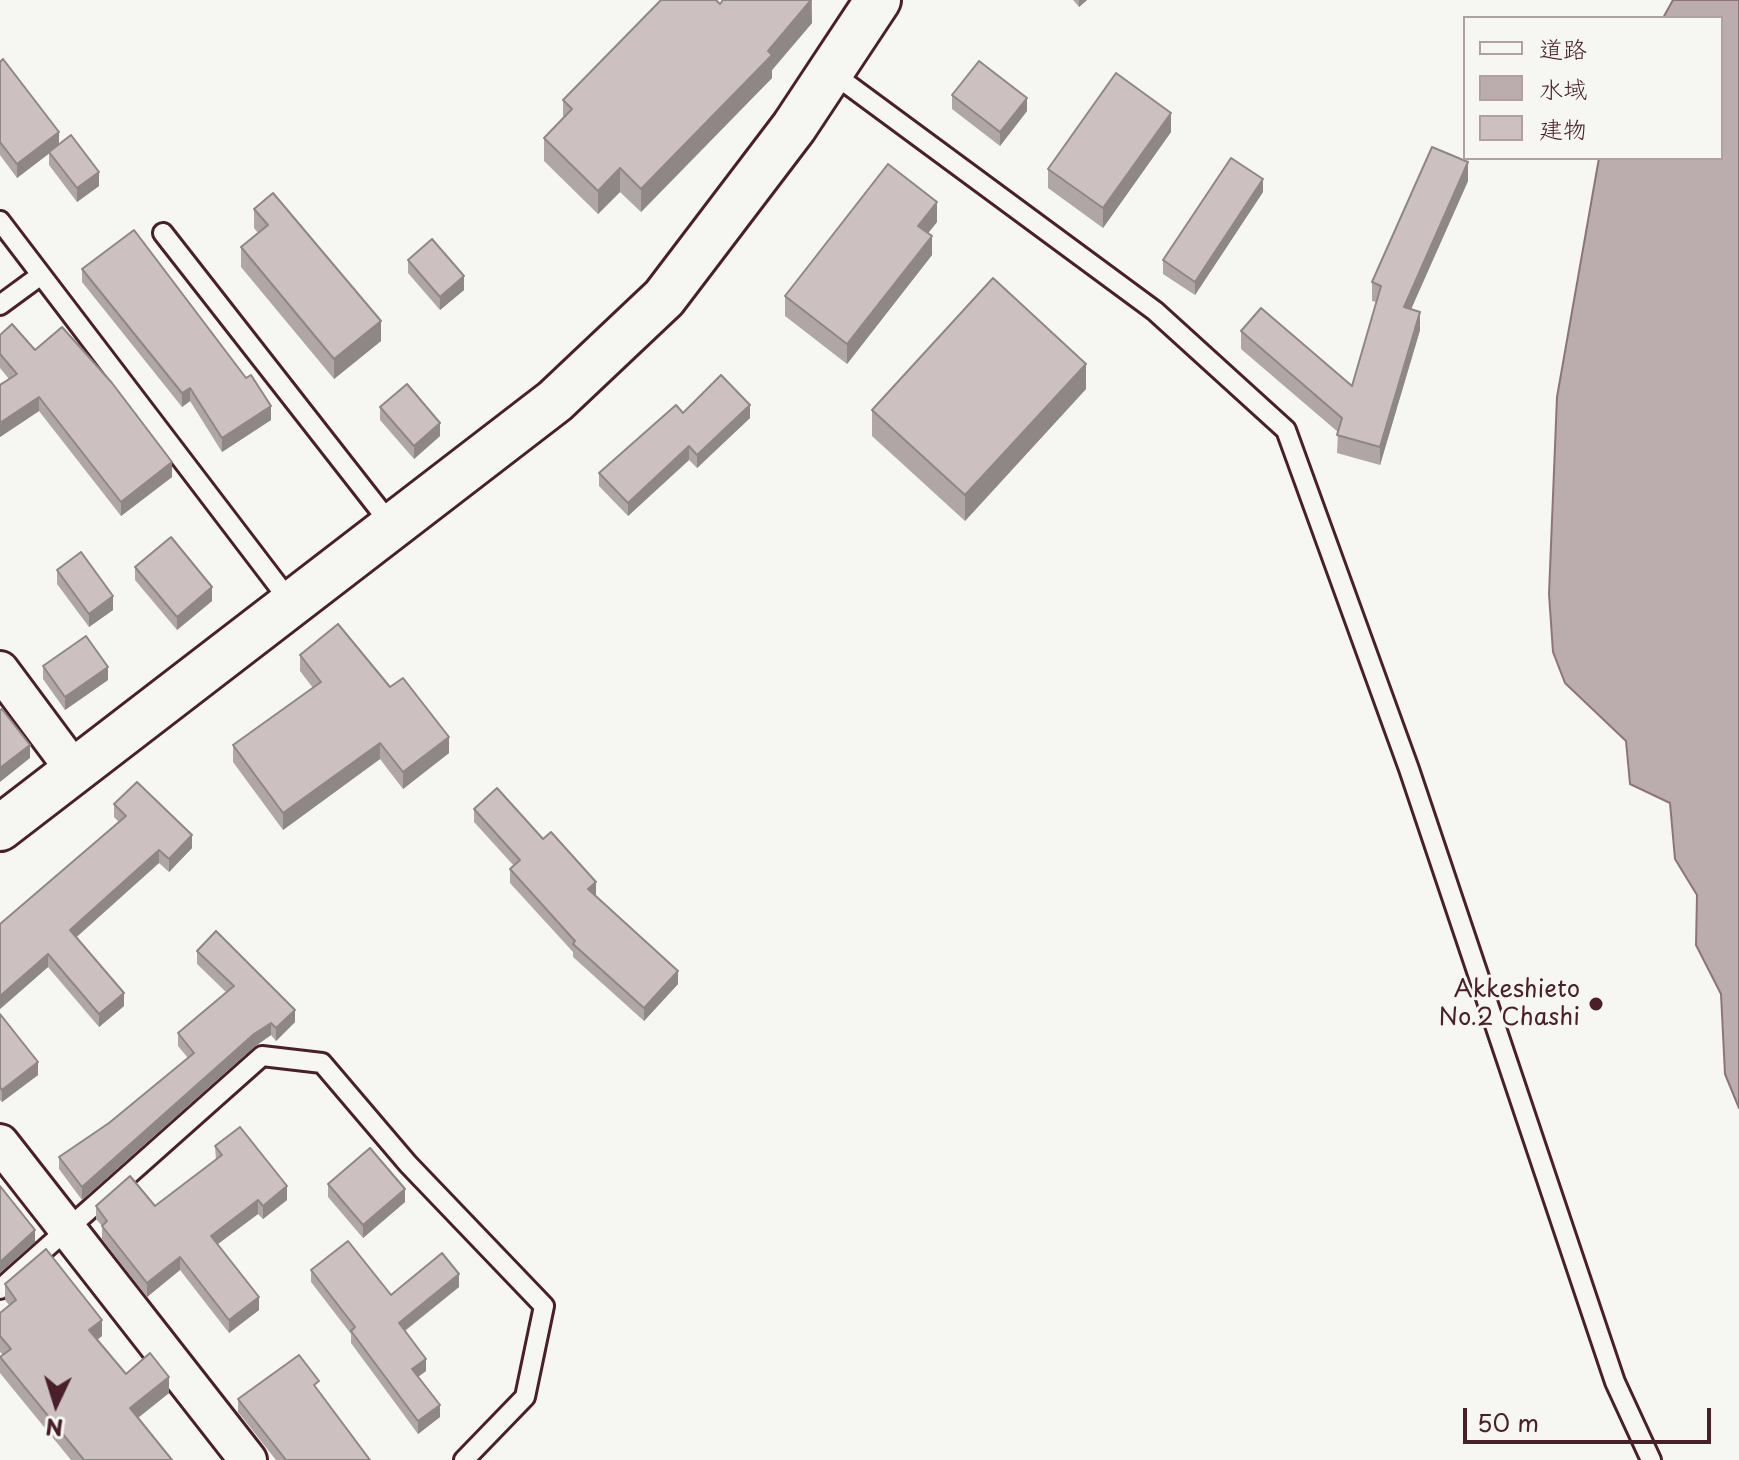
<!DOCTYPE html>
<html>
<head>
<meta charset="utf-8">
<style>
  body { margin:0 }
  #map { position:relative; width:1739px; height:1460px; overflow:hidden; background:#f6f6f2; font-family:"Playpen Sans","Klee One",sans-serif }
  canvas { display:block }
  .legend { position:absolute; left:1463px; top:16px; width:260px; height:144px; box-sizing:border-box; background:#f6f6f2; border:2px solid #b1a0a2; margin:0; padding:10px 14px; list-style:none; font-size:24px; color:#4a1f2b }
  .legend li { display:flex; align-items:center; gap:16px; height:40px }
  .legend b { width:40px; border:2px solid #b1a0a2 }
  .north { position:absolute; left:16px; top:1364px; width:80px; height:80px; -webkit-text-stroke:6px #f6f6f2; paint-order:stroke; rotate:184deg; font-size:22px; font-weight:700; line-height:32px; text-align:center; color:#4a1f2b }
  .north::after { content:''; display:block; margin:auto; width:28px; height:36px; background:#4a1f2b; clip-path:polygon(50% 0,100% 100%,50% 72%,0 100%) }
  .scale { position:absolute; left:1463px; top:1408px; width:248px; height:36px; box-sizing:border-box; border:4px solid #4a1f2b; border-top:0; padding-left:10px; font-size:24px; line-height:28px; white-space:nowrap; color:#4a1f2b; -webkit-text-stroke:6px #f6f6f2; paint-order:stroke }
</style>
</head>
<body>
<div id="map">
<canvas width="1739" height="1460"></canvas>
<ul class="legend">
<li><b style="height:10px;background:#f6f6f2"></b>道路</li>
<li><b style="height:22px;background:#bbadae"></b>水域</li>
<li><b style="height:22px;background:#ccc1c0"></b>建物</li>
</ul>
<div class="north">N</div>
<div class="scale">50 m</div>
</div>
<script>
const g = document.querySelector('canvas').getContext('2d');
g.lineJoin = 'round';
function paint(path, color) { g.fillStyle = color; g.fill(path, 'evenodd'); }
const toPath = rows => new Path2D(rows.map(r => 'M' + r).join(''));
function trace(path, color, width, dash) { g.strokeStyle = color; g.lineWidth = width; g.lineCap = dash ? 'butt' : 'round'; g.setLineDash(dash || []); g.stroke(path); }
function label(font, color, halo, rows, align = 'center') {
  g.font = font + ' "Playpen Sans",sans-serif'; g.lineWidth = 6; g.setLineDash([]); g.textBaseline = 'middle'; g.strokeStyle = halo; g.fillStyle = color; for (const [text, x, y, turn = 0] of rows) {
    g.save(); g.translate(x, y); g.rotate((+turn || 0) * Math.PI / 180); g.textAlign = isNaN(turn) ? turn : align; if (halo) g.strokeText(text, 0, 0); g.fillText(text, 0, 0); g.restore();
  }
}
const water = toPath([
  [1673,0,1739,0,1739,1108,1725,1074,1721,994,1696,945,1697,895,1675,859,1670,803,1630,784,1626,741,1565,683,1553,652,1549,594,1557,397,1599,158,1721,158,1721,18,1663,18,1673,0]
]);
const service = toPath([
  [831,72,1155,311,1286,430,1409,769,1615,1382,1651,1460],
  [0,221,292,604],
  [163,233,393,527],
  [0,305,41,275],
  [0,1289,262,1056,322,1063,408,1164,544,1306,525,1397,464,1460]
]);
const minor = toPath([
  [0,670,75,771],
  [0,1143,248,1460]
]);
const tertiary = toPath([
  [0,828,555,401,664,298,794,127,878,0]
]);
const wall = toPath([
  [812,0,812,23,772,70,772,78,641,212,620,192,598,214,544,161,544,138,563,118,563,100,720,4],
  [1073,0,1087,0,1079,7],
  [0,62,59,144,99,186,77,202,49,165,49,153,17,178,0,155],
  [952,95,1027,111,1000,146,952,109],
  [1171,132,1103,228,1048,188,1048,169],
  [1468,181,1411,309,1420,330,1380,465,1337,453,1338,432,1241,349,1241,331,1352,386,1376,302,1372,301,1372,282],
  [1263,192,1195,295,1163,274,1163,260],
  [254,209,381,341,334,379,241,267,241,247,258,233,254,228],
  [937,222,928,233,932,255,847,364,785,316,785,296],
  [408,260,464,290,440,310,408,273],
  [82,269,271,420,222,452,190,401,182,407,82,282],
  [0,335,35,350,172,477,121,516,39,411,0,437,0,385,9,379,0,368],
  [1086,389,965,521,872,436,872,410],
  [380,407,440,436,414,459,380,420],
  [683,413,750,418,697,468,689,460,628,516,599,486,599,473],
  [135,567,212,601,177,630,135,580],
  [57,570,113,610,89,627,57,584],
  [300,655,390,687,449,753,403,789,380,759,283,830,233,762,233,745,313,688,300,671],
  [43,666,108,680,65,710,43,679],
  [114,804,192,848,169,872,159,863,76,937,124,1006,99,1027,48,967,0,1009,119,822,114,817],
  [474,809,543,839,678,984,644,1021,573,957,573,952,510,883,510,869,514,866,474,822],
  [197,951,295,1022,276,1041,271,1035,254,1047,82,1200,59,1169,59,1157,109,1123,188,1058,178,1046,178,1033,226,992,197,964],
  [0,1014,38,1075,2,1102,0,1100],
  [215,1146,287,1200,263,1219,258,1214,218,1244,259,1310,229,1333,180,1270,147,1297,102,1239,102,1226,96,1219,96,1206,155,1206,216,1160],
  [328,1184,405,1202,363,1238,328,1197],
  [311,1270,391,1295,459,1287,405,1331,426,1371,418,1377,440,1417,418,1434,351,1343,351,1334,311,1282],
  [5,1284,102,1336,97,1340,126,1374,169,1393,138,1418,172,1460,71,1460,0,1373,0,1357,3,1355,0,1352,0,1313,9,1305,5,1300],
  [319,1392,370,1460,276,1460,238,1412,238,1399]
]);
const shadedWall = toPath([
  [811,0,812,23,772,70,772,78,641,212,641,189,768,51],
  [1079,0,1087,0,1079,7],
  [1027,98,1027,111,1000,146,1000,132],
  [1171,113,1171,132,1103,228,1103,208],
  [59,132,59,146,17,178,17,164],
  [1468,162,1468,181,1404,325,1404,307],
  [620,168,620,192,598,214,598,191],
  [99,172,99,186,77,202,77,188],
  [1263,179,1263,192,1195,295,1195,282],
  [937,202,937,222,918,246,918,226],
  [932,236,932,255,847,364,847,344],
  [464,276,464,290,440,310,440,297],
  [1420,312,1420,330,1380,465,1380,447],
  [381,321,381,341,334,379,334,359],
  [1086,364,1086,389,965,521,965,495],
  [190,388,190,401,182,407,182,393],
  [39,397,39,411,0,437,0,423],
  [750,405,750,418,697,468,697,455],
  [271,406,271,420,222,452,222,438],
  [440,423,440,436,414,459,414,446],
  [689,446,689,460,628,516,628,503],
  [172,462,172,477,121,516,121,502],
  [212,587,212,601,177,630,177,617],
  [113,596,113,610,89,627,89,614],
  [108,667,108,680,65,710,65,697],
  [449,737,449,753,403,789,403,772],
  [380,743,380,759,283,830,283,813],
  [30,745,30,758,0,782,0,768],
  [192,835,192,848,169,872,169,859],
  [159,850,159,863,70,943,70,930],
  [596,882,596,895,588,902,588,889],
  [48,954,48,967,0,1009,0,996],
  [678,971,678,984,644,1021,644,1008],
  [124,993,124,1006,99,1027,99,1014],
  [295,1010,295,1022,276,1041,276,1028],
  [271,1023,271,1035,254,1047,82,1200,82,1187,254,1034],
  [38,1062,38,1075,2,1102,2,1090],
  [287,1186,287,1200,263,1219,263,1206],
  [405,1189,405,1202,363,1238,363,1225],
  [258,1200,258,1214,211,1249,211,1236],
  [35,1230,35,1242,0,1273,0,1262],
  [180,1257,180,1270,147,1297,147,1283],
  [459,1274,459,1287,399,1335,399,1323],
  [259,1297,259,1310,229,1333,229,1320],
  [102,1320,102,1336,89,1346,89,1330],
  [426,1359,426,1371,412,1381,412,1369],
  [169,1377,169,1393,130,1424,130,1408],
  [440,1405,440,1417,418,1434,418,1421]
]);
const building = toPath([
  [661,0,716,0,720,4,723,0,811,0,768,51,772,55,641,189,620,168,598,191,544,138,572,109,563,100,661,0],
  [3,59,59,132,17,164,0,142,0,62,3,59],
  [979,61,1027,98,1000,132,952,95,979,61],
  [1116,73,1171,113,1103,208,1048,169,1116,73],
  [71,135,99,172,77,188,49,152,71,135],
  [1432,147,1468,162,1404,307,1420,312,1380,447,1337,435,1342,418,1241,331,1261,308,1352,386,1381,286,1372,282,1432,147],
  [1231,158,1263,179,1195,282,1163,260,1231,158],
  [888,164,937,202,918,226,932,236,847,344,785,296,888,164],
  [273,193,381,321,334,359,241,247,268,225,254,209,273,193],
  [134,230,246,378,251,375,271,406,222,438,190,388,182,393,82,269,134,230],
  [432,239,464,276,440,297,408,260,432,239],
  [993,278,1086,364,965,495,872,410,993,278],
  [12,324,35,350,62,327,112,383,172,462,121,502,39,397,0,423,0,385,17,374,0,354,0,335,12,324],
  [721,375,750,405,697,455,689,446,628,503,599,473,676,405,683,413,721,375],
  [407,384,440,423,414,446,380,407,407,384],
  [171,537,212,587,177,617,135,567,171,537],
  [81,552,113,596,89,614,57,570,81,552],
  [338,624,390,687,403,678,449,737,403,772,380,743,283,813,233,745,321,682,300,655,338,624],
  [86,636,108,667,65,697,43,666,86,636],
  [2,709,30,745,0,768,0,710,2,709],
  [137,782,192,835,169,859,159,850,70,930,124,993,99,1014,48,954,0,996,0,924,126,816,114,804,137,782],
  [497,788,543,839,551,832,596,882,588,889,678,971,644,1008,573,944,575,941,510,869,520,860,474,809,497,788],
  [216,931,295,1010,276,1028,271,1023,254,1034,82,1187,59,1157,109,1123,194,1053,178,1033,234,986,197,951,216,931],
  [0,1014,38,1062,2,1090,0,1087,0,1014],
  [240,1127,287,1186,263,1206,258,1200,211,1236,259,1297,229,1320,180,1257,147,1283,102,1226,107,1221,96,1206,130,1176,155,1206,222,1155,215,1146,240,1127],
  [370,1148,405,1189,363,1225,328,1184,370,1148],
  [0,1186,35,1230,0,1262,0,1186],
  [348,1241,391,1295,442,1253,459,1274,399,1323,426,1359,412,1369,440,1405,418,1421,351,1331,355,1327,311,1270,348,1241],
  [46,1249,102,1320,89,1330,126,1374,150,1353,169,1377,130,1408,172,1460,84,1460,0,1357,11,1349,0,1336,0,1313,16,1300,5,1284,46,1249],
  [299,1355,319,1381,314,1385,370,1460,286,1460,238,1399,299,1355]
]);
const markers = [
  [1596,1004,8,"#4a1f2b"]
];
const poiNames = [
  ["Akkeshieto",1580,990],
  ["No.2 Chashi",1580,1018]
];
paint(water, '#bbadae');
trace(water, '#8e747a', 2);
trace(service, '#4a1f2b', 24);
trace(minor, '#4a1f2b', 42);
trace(tertiary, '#4a1f2b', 50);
trace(service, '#f6f6f2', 18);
trace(minor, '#f6f6f2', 36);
trace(tertiary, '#f6f6f2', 44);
paint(wall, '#afa6a5');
paint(shadedWall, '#8f8786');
paint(building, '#ccc1c0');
trace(building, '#8f8786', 2);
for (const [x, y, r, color] of markers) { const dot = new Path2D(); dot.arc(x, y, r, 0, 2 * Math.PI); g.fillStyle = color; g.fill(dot); trace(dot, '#f6f6f2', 3); }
label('24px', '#4a1f2b', '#f6f6f2', poiNames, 'right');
</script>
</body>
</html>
